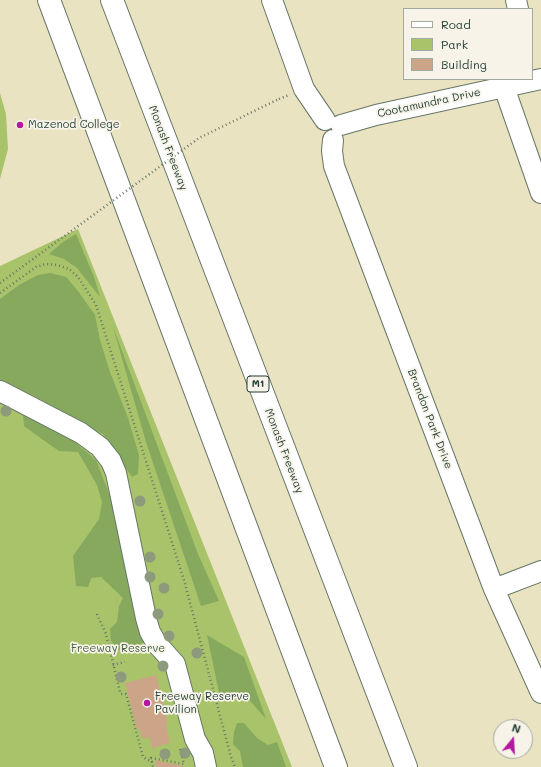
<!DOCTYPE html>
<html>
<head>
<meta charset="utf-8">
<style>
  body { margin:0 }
  #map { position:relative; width:541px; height:767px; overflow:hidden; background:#eae3c2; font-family:Mali,sans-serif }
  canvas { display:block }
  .legend { position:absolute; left:403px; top:8px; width:130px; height:72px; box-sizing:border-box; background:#f7f3e8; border:1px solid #a1aaa0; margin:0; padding:5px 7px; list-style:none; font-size:12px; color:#1f3d34 }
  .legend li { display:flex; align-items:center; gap:8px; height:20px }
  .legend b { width:20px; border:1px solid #a1aaa0 }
  .north { position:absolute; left:493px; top:719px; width:40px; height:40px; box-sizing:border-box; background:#f7f3e8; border:1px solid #a1aaa0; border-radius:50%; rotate:18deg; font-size:11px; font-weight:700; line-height:16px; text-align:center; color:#1f3d34 }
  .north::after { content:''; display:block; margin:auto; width:14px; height:18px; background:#b5179e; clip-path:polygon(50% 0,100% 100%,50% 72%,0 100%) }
</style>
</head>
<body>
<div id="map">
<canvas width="541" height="767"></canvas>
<ul class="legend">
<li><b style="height:5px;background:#fff"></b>Road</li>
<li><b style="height:11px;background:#a8c36a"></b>Park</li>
<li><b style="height:11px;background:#cca588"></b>Building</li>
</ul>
<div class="north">N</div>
</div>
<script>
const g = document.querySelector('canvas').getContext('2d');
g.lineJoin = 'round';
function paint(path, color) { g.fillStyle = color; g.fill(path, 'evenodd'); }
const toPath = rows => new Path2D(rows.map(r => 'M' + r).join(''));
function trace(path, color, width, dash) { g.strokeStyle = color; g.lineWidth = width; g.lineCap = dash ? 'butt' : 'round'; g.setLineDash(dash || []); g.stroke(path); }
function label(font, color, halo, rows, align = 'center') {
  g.font = font + ' Mali,sans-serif'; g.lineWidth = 3.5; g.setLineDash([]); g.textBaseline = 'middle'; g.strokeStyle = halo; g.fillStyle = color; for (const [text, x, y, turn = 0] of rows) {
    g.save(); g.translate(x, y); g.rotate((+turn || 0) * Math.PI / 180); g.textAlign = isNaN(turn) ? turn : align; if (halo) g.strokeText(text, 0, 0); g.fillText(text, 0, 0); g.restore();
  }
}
const green = toPath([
  [0,93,6,114,8,149,0,179],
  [78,229,292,767,0,767,0,266]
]);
const forest = toPath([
  [76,234,94,277,100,297,77,268,64,259,49,254,63,242],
  [50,273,66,277,78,291,95,315,100,340,110,372,128,418,139,455,138,474,132,477,103,434,70,417,36,397,0,380,0,299,19,285,38,275],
  [113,327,198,554,219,601,201,606,146,442],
  [23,415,71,439,96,460,114,506,146,642,119,650,111,641,110,629,117,622,119,606,123,598,101,577,91,578,88,587,76,586,73,556,99,519,102,502,97,485,78,452,59,451,39,437,24,426],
  [207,635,244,657,266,719,243,693,220,697],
  [237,723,244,723,257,738,268,745,277,742,286,767,243,767,240,751,233,744,234,732]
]);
const building = toPath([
  [156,675,168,723,166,724,170,743,152,748,149,737,142,739,140,729,137,730,125,683],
  [155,760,183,766,183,767,156,767]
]);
const path = toPath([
  [279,99,289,95],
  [0,293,36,267,46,264,57,265,69,269,78,277,96,305,184,580,231,757,235,767],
  [97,614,106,634,120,692,121,694,126,694,143,757,152,762,153,767],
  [113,665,125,662],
  [152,762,151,758,184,764,180,749]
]);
const minor = toPath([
  [272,0,304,89,325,120],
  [516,0,518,9],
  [504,87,541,193],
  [341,125,376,115,541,79],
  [333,140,332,151,334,166,494,589,541,693],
  [0,391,81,433,100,447,111,461,116,473,146,618,150,632,157,644,175,664,195,739,203,753,206,767],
  [494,589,541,571]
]);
const highway = toPath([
  [49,0,336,767],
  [112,0,406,767]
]);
const pathBridge = toPath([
  [0,283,199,138,279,99]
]);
const trees = [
  [6,411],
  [140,501],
  [150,557],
  [150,577],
  [164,588],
  [158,614],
  [169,636],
  [197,653],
  [163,666],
  [121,677],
  [185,753],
  [165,754]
];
const markers = [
  [20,125,4,"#b5179e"],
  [147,703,4,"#b5179e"]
];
const shields = [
  [258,384,22]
];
const shieldNames = [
  ["M1",258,384]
];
const streetNames = [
  ["Cootamundra Drive",429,103,-12],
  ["Monash Freeway",168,148,69],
  ["Brandon Park Drive",430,419,69],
  ["Monash Freeway",284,451,69]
];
const poiNames = [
  ["Mazenod College",28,125],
  ["Freeway Reserve",155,697],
  ["Pavilion",155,710]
];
const parkNames = [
  ["Freeway Reserve",118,649]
];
paint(green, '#a8c36a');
paint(forest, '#86a95e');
paint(building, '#cca588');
trace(minor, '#676', 22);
trace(highway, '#676', 24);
trace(path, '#676', 2.5, [1, 3]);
trace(minor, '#fff', 20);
trace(highway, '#fff', 22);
trace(pathBridge, '#676', 2.5, [1, 3]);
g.fillStyle = '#8d9a7c';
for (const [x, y] of trees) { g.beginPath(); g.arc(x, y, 5.5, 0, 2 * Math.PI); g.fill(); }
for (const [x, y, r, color] of markers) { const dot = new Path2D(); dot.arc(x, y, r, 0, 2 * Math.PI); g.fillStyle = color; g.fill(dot); trace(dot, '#f7f3e8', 1.5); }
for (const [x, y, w] of shields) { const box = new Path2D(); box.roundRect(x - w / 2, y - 8, w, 16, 3); g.fillStyle = '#f7f3e8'; g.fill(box); trace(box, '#1f3d34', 1); }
label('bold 10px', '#1f3d34', null, shieldNames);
label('11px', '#1f3d34', '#f7f3e8', streetNames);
label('11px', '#1f3d34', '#f7f3e8', poiNames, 'left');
label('11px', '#415e42', '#f7f3e8', parkNames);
</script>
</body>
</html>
